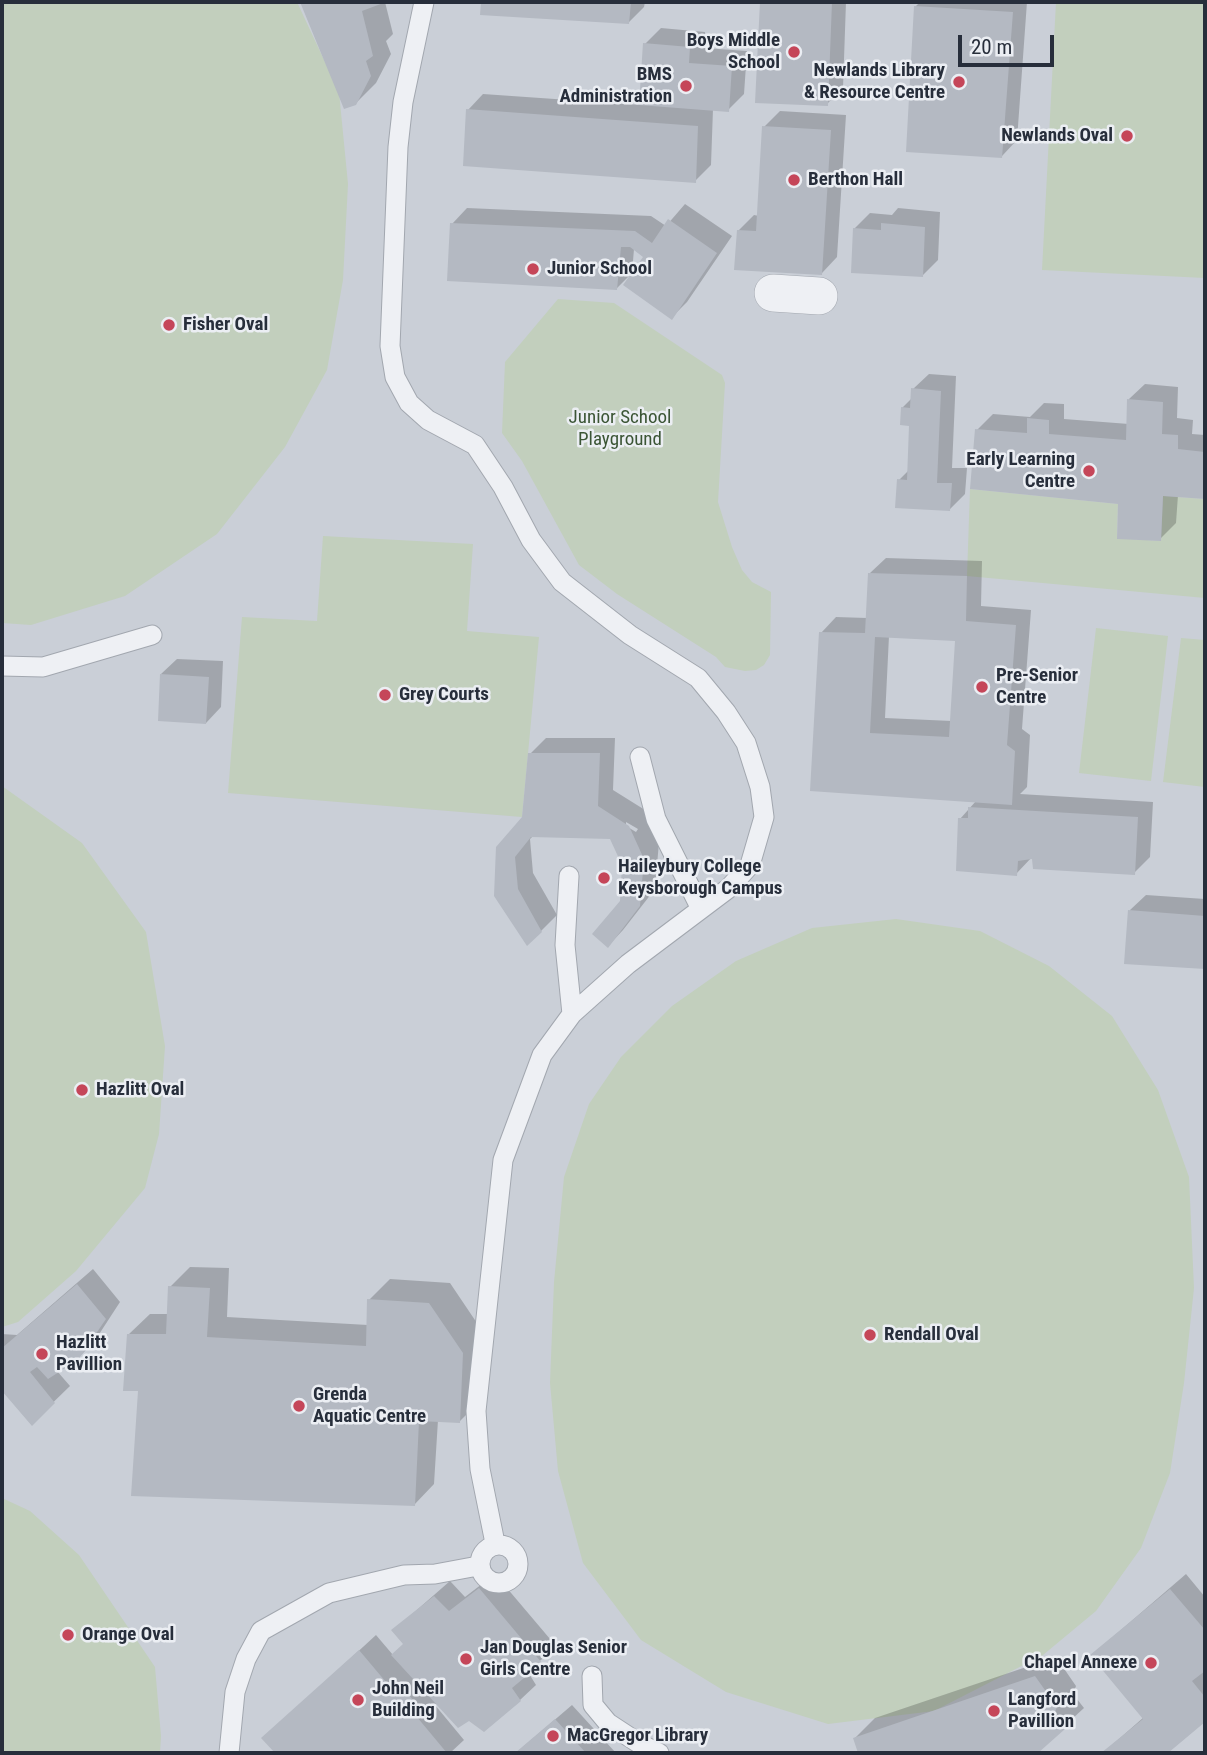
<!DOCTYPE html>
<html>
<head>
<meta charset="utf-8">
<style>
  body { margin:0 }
  #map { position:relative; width:1207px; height:1755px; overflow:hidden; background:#dce0e5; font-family:"Roboto Condensed",sans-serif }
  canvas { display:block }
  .frame { position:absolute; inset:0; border:4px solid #272e3b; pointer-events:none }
  .scale { position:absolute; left:958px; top:35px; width:96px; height:32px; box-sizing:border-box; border:4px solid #272e3b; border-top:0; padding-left:9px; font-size:21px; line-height:24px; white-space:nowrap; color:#272e3b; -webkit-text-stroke:5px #ebeef3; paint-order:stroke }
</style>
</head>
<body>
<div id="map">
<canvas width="1207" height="1755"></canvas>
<div class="frame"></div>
<div class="scale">20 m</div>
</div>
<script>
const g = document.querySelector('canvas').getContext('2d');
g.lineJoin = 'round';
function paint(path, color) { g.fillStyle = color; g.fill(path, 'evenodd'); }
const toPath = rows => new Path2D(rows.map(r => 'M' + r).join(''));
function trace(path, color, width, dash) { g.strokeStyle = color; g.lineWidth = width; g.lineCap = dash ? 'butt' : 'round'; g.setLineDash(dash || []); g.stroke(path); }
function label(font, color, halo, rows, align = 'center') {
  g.font = font + ' "Roboto Condensed",sans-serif'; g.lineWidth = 5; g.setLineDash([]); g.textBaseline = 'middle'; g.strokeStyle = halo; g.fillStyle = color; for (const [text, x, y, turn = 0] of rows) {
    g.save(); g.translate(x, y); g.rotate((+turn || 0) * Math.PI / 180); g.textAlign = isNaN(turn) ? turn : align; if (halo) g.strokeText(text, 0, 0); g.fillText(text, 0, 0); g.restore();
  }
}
const built = toPath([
  [2,2,1205,2,1205,1753,2,1753]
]);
const green = toPath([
  [2,2,297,2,339,92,348,184,343,280,327,370,285,447,217,534,125,596,31,625,2,623],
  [1056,2,1205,2,1205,278,1042,270],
  [558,299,614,303,722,375,725,383,718,502,732,547,742,570,752,582,771,592,770,655,764,665,756,670,745,671,725,667,716,657,617,594,579,565,522,461,502,433,505,362],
  [970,489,1118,504,1117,538,1161,541,1163,496,1205,499,1205,598,967,576],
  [323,536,473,544,467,631,539,637,522,817,228,793,242,617,317,621],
  [1096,628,1168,636,1151,781,1079,773],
  [1181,638,1205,640,1205,787,1163,782],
  [2,786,82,843,146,932,165,1046,159,1134,145,1188,76,1271,18,1322,2,1327],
  [896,919,980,931,1049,966,1112,1016,1158,1090,1189,1177,1194,1288,1184,1383,1170,1473,1141,1548,1096,1611,1043,1655,934,1711,828,1724,726,1692,641,1640,583,1563,558,1471,550,1383,554,1282,564,1177,589,1104,621,1057,672,1006,736,961,812,928],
  [2,1498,30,1511,79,1555,155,1667,161,1736,160,1753,2,1753]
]);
const shadow = toPath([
  [302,2,385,2,393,34,386,41,391,54,376,83,355,104,345,107],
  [482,2,645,2,644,7,629,22,482,14],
  [762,2,846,2,843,88,827,104,757,101],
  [920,2,1027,2,1017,140,1002,156,915,7],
  [661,28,705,32,704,48,747,51,744,94,728,110,713,109,711,165,695,181,468,110,483,94,641,105,645,44],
  [780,111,846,115,837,257,822,273,738,231,754,215,759,216,764,127],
  [685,204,732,236,687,302,671,318,645,256,634,249,632,273,617,288,452,224,467,208,651,216,666,226],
  [898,208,940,212,938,260,922,276,854,229,870,213,892,215],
  [929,374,956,376,952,468,967,468,965,494,950,509,899,480,910,469,911,425,902,408,912,398,913,389],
  [1145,384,1178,387,1177,418,1193,420,1192,434,1205,435,1205,497,1178,495,1176,523,1160,539,1120,502,977,430,993,414,1030,417,1044,403,1064,404,1064,419,1129,424,1129,399],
  [886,558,982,561,981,606,1031,610,1022,729,1030,735,1027,787,1020,794,1153,802,1150,857,1134,873,1033,856,1016,874,960,819,976,801,812,789,821,633,836,617,867,618,870,573],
  [889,636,957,640,952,721,885,718],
  [177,659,223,661,221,707,206,723,161,674],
  [546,738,615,738,613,790,645,810,659,842,655,889,623,930,608,946,622,901,624,864,611,838,533,836,530,839,533,873,557,915,541,931,496,896,524,818,530,754],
  [626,822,638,829,636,832,626,826],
  [1146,895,1205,899,1205,967,1126,962,1130,910],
  [190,1267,229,1268,227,1317,368,1325,369,1300,390,1279,450,1283,483,1332,480,1401,460,1421,438,1420,434,1484,414,1505,140,1390,129,1334,150,1314,169,1314,170,1287],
  [93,1269,120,1302,94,1342,77,1359,57,1371,70,1386,32,1423,2,1388,2,1334,17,1335],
  [495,1574,556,1646,528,1672,536,1685,520,1700,469,1718,437,1703,435,1705,464,1740,450,1753,277,1753,264,1738,376,1635,393,1655,405,1643,394,1630,450,1581,465,1597],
  [1186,1574,1205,1597,1205,1720,1165,1753,1103,1753,1144,1717,1092,1655],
  [1056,1657,1076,1686,1073,1694,1084,1708,1035,1753,860,1753,855,1738,875,1718],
  [572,1705,616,1753,516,1753]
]);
const building = toPath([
  [300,2,386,2,362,11,373,56,366,61,371,76,356,105,344,109],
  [481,2,631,2,629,24,480,15],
  [760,2,832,2,828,106,755,103],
  [914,6,1013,12,1002,158,906,152],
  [643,43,690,47,689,63,732,66,729,112,639,105],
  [466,109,698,126,696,183,463,166],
  [762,126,831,130,822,275,734,270,737,230,756,231],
  [668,219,717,253,672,320,623,285,643,257,630,247,621,247,617,290,447,281,450,223,635,231,652,243],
  [881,223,925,227,923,277,851,273,853,228,881,230],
  [911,388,941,391,937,483,952,483,950,511,895,508,897,479,907,480,909,426,900,425,901,407,910,408],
  [1127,399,1163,402,1162,434,1178,435,1178,449,1205,452,1205,499,1163,496,1161,541,1117,539,1118,504,970,489,975,429,1027,433,1027,418,1049,420,1049,434,1126,440],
  [868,573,967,576,966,621,1016,625,1007,745,1015,751,1012,805,810,791,819,632,865,633],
  [875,637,955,641,949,737,870,733],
  [160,674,209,677,206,724,158,721],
  [528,753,600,753,598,806,629,826,644,859,640,906,608,948,592,934,620,901,622,865,610,839,531,837,515,857,518,889,542,932,527,946,494,896,496,847,522,817],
  [968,807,1138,817,1135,875,1033,869,1032,859,1018,861,1017,876,956,871,958,818,968,818],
  [1128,910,1205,916,1205,969,1124,964],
  [77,1284,106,1319,78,1360,48,1379,37,1367,30,1372,55,1403,32,1426,2,1391,2,1348],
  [168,1286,210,1288,207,1337,366,1346,367,1299,429,1303,463,1353,460,1423,419,1421,415,1506,131,1496,138,1391,123,1391,127,1334,166,1334],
  [479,1588,542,1663,512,1688,521,1701,484,1732,469,1721,458,1728,391,1655,403,1644,391,1630,434,1596,449,1611],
  [1170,1589,1205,1630,1205,1671,1192,1681,1205,1697,1205,1722,1168,1753,1101,1753,1143,1719,1090,1655],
  [359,1650,391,1688,399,1683,423,1712,417,1717,447,1753,275,1753,261,1738],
  [1035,1676,1057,1707,1054,1715,1065,1729,1038,1753,858,1753,853,1738],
  [555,1719,586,1753,515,1753]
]);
const lane = toPath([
  [424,2,403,102,398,147,390,346,395,377,409,403,428,420,475,445,503,487,531,540,562,582,630,635,698,678,726,712,746,743,760,787,764,817,750,865,729,888,628,964,572,1014,542,1055,503,1160,476,1411,480,1469,495,1543],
  [2,666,43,667,152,635],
  [640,757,656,819,701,909],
  [569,876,565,945,572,1014],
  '480 1564a19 19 0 1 1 38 0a19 19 0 1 1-38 0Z',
  [592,1676,593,1705,608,1723,640,1744,659,1753],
  [229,1753,235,1692,246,1659,261,1631,329,1593,404,1575,435,1574,478,1566]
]);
const street = toPath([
  [773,293,819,296]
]);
const markers = [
  [794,52,7,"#c54659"],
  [959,82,7,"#c54659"],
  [686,86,7,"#c54659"],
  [1127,136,7,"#c54659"],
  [794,180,7,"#c54659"],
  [533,269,7,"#c54659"],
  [169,325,7,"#c54659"],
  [1089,471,7,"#c54659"],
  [982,687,7,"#c54659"],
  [385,695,7,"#c54659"],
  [604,878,7,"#c54659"],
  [82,1090,7,"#c54659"],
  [870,1335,7,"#c54659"],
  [42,1354,7,"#c54659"],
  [299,1406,7,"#c54659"],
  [68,1635,7,"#c54659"],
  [466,1659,7,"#c54659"],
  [1151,1663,7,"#c54659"],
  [358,1700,7,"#c54659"],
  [994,1711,7,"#c54659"],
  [553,1736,7,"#c54659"]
];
const poiNames = [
  ["Boys Middle",780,41,"right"],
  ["School",780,63,"right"],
  ["Newlands Library",945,71,"right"],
  ["& Resource Centre",945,93,"right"],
  ["BMS",672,75,"right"],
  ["Administration",672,97,"right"],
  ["Newlands Oval",1113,136,"right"],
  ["Berthon Hall",808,180],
  ["Junior School",547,269],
  ["Fisher Oval",183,325],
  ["Early Learning",1075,460,"right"],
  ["Centre",1075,482,"right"],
  ["Pre-Senior",996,676],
  ["Centre",996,698],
  ["Grey Courts",399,695],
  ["Haileybury College",618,867],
  ["Keysborough Campus",618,889],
  ["Hazlitt Oval",96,1090],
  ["Rendall Oval",884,1335],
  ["Hazlitt",56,1343],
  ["Pavillion",56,1365],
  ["Grenda",313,1395],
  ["Aquatic Centre",313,1417],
  ["Orange Oval",82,1635],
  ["Jan Douglas Senior",480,1648],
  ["Girls Centre",480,1670],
  ["Chapel Annexe",1137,1663,"right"],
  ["John Neil",372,1689],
  ["Building",372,1711],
  ["Langford",1008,1700],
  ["Pavillion",1008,1722],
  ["MacGregor Library",567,1736]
];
const parkNames = [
  ["Junior School",620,418],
  ["Playground",620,440]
];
paint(built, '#cacfd7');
paint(green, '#c2cfbd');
paint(shadow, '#0003');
paint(building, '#b4b9c2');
trace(lane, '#a2a7af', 21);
trace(street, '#a2a7af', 38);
trace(lane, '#eef0f4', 19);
trace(street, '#eef0f4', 37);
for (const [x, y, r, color] of markers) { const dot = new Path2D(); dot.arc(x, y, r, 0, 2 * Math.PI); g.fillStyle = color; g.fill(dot); trace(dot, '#ebeef3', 2.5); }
label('bold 19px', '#272e3b', '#ebeef3', poiNames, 'left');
label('19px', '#3b5535', '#ebeef3', parkNames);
</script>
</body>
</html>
